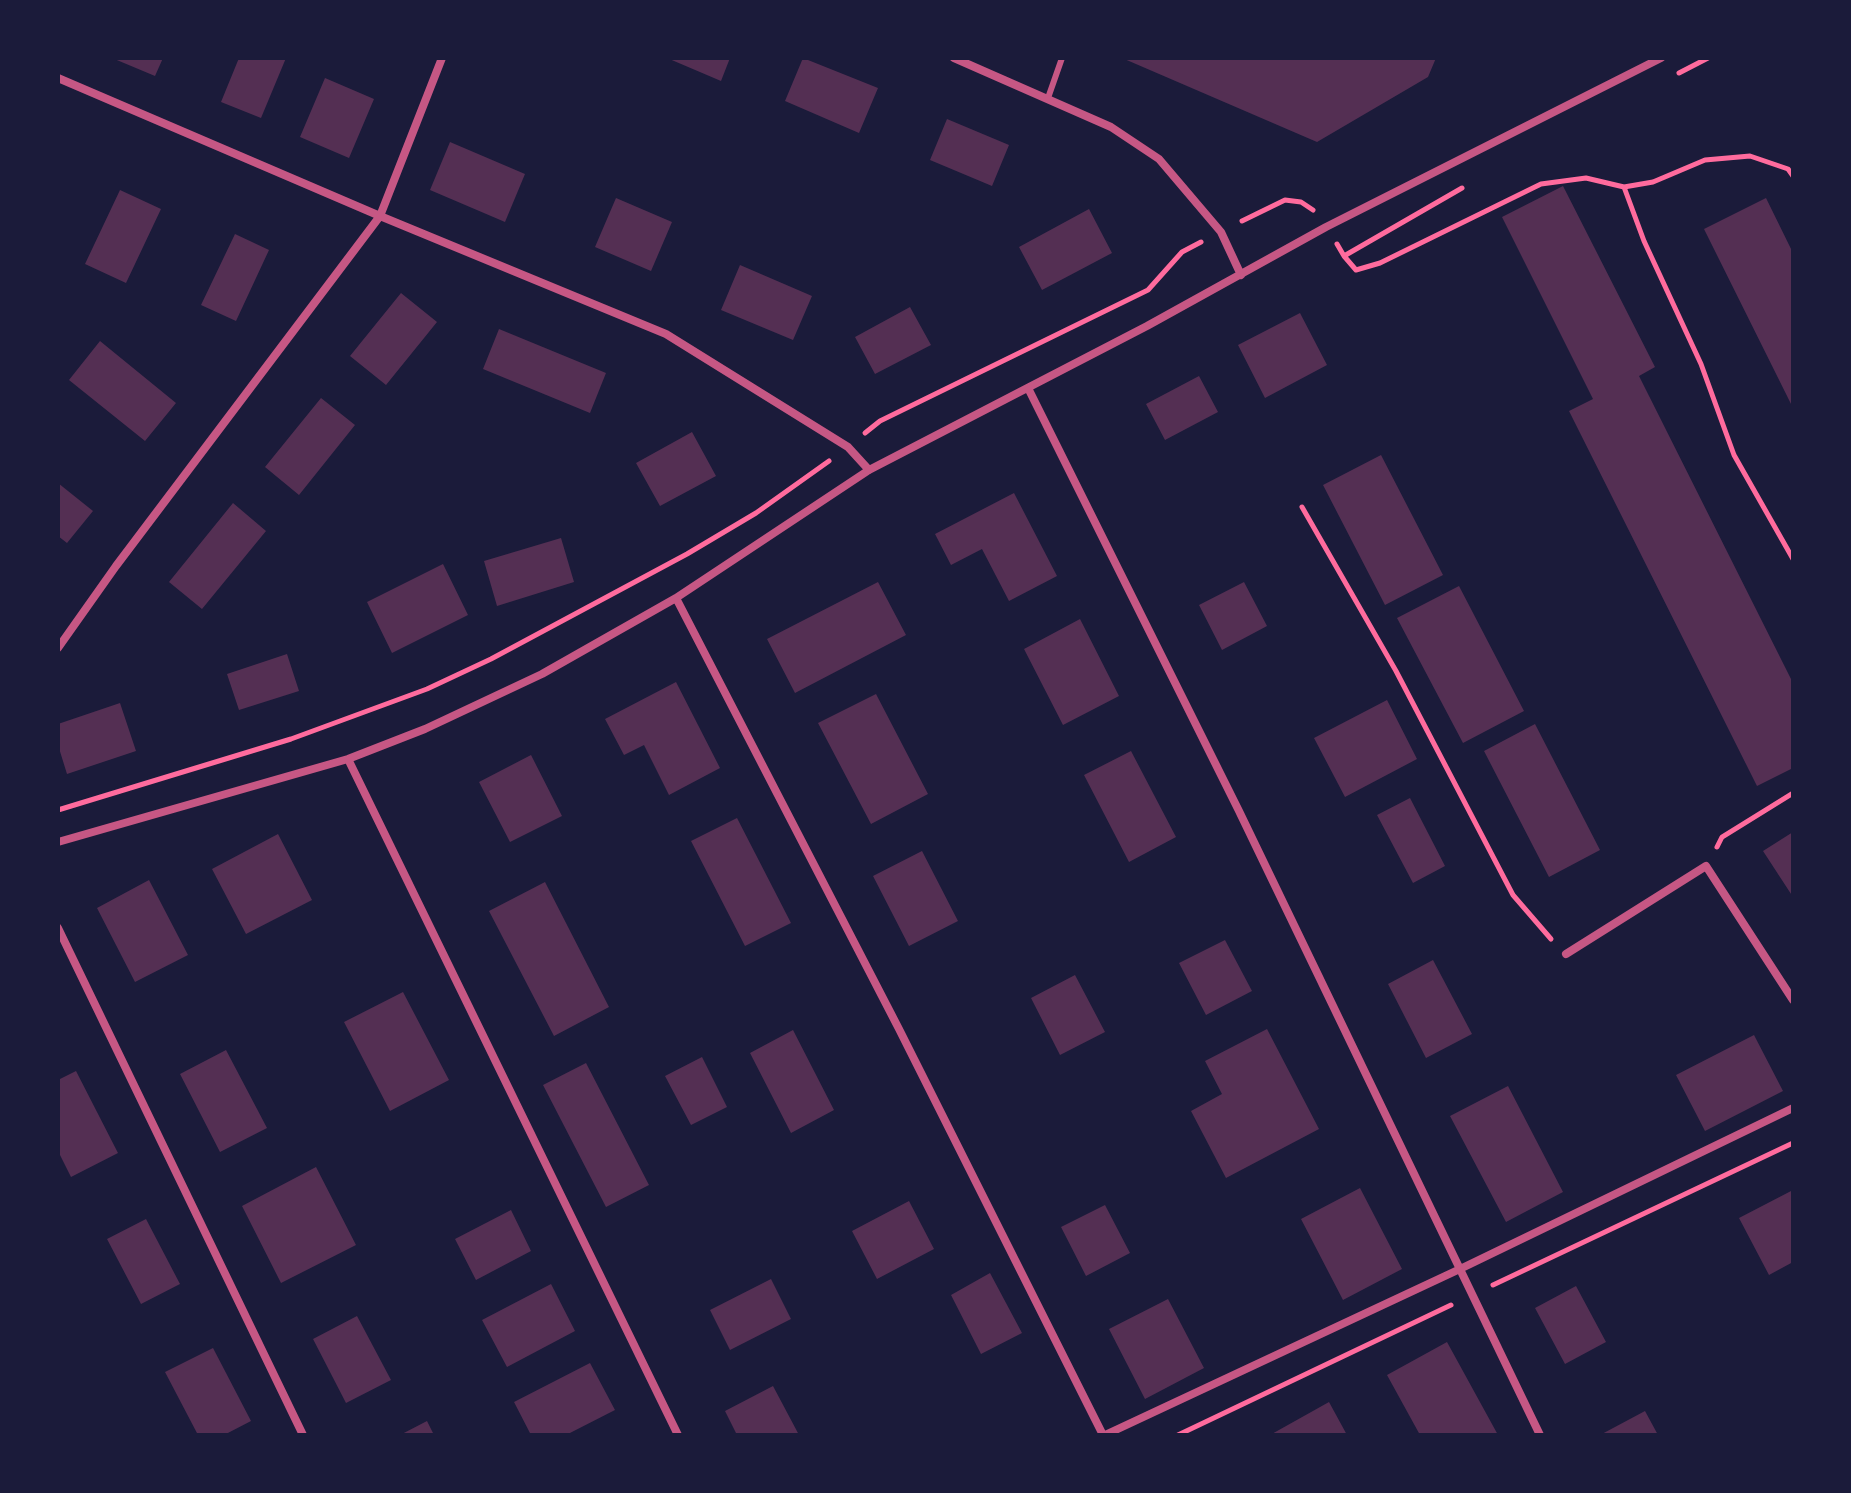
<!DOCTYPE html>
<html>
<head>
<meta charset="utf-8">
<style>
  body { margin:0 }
  #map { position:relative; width:1851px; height:1493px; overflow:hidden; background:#1b1b3a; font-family:"IBM Plex Serif",serif }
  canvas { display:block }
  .frame { position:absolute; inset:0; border:60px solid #1b1b3a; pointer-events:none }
</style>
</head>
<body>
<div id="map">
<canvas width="1851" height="1493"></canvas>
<div class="frame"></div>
</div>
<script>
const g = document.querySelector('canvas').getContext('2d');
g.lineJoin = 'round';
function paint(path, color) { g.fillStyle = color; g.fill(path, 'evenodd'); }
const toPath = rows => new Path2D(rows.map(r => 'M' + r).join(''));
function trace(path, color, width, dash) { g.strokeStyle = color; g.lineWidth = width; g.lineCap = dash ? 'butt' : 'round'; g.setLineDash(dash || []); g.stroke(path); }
const building = toPath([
  [112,58,163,58,155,76],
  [239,58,286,58,261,118,221,102],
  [667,58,730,58,721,81],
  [803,58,878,88,859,133,785,101],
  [1122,58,1436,58,1428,77,1317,142],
  [325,78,374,99,349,158,300,137],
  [947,119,1009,145,992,186,930,160],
  [450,142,525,174,505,222,430,190],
  [1563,186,1655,367,1639,376,1793,683,1793,768,1757,786,1569,411,1593,399,1502,217],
  [120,190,161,209,126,283,85,264],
  [616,198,672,222,651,271,595,247],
  [1766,198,1793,253,1793,408,1704,229],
  [1089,209,1112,253,1042,290,1019,247],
  [235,234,269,250,236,321,201,305],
  [740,265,812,296,793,340,721,310],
  [401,293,437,322,386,385,350,356],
  [910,307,931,345,875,374,855,337],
  [1300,313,1327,365,1265,398,1238,345],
  [499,329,606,373,590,413,483,369],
  [100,341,176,403,145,441,69,380],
  [1199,376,1218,412,1165,440,1146,404],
  [321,398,355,425,299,495,265,467],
  [692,432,716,476,660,506,636,463],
  [1381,455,1443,575,1385,605,1323,485],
  [58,483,93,511,67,543,58,536],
  [1014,493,1057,576,1009,601,982,549,951,565,935,534],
  [233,503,266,531,202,609,169,582],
  [561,538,574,582,497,606,484,561],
  [443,564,468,615,392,653,367,602],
  [878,582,906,635,795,693,767,639],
  [1244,582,1267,626,1222,650,1199,605],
  [1459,586,1524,711,1463,743,1397,618],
  [1080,619,1119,696,1063,725,1024,649],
  [287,654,299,691,239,710,227,674],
  [676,682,720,768,669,795,644,745,624,755,605,719],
  [876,694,928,794,871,824,818,723],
  [1387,700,1417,759,1345,797,1314,738],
  [120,703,136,751,67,774,58,745,58,724],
  [1535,724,1600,850,1549,877,1484,751],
  [1131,751,1176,837,1129,862,1084,775],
  [531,755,562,816,510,842,479,782],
  [1410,798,1445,866,1413,883,1377,815],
  [737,818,791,923,745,946,691,841],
  [1793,832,1793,897,1763,851],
  [278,834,312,900,246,934,212,869],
  [922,851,958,921,909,946,873,876],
  [149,880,188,955,135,982,97,908],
  [545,882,609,1007,554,1036,489,911],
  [1225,940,1252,991,1206,1015,1179,963],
  [1433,960,1472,1034,1426,1058,1388,984],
  [1075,975,1105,1032,1060,1055,1031,998],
  [403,992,449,1080,390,1111,344,1022],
  [1267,1029,1319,1129,1226,1178,1191,1111,1222,1094,1205,1061],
  [793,1030,834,1110,791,1133,750,1053],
  [1754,1035,1783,1091,1705,1131,1676,1075],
  [226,1050,267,1128,220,1152,180,1074],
  [702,1057,727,1107,691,1125,665,1076],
  [586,1063,649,1185,606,1207,543,1085],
  [76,1071,118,1153,71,1177,58,1151,58,1080],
  [1508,1086,1563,1192,1506,1222,1450,1116],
  [316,1167,356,1245,281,1283,242,1206],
  [1360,1188,1402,1269,1343,1300,1301,1219],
  [1793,1190,1793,1262,1769,1275,1739,1218],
  [909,1201,934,1249,877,1279,852,1231],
  [1105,1205,1130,1253,1086,1276,1061,1227],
  [511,1210,531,1251,476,1280,455,1239],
  [146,1219,180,1284,141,1304,107,1239],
  [990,1273,1022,1333,981,1354,951,1295],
  [771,1279,791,1319,730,1350,710,1310],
  [551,1284,575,1331,507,1367,482,1320],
  [1576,1286,1606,1342,1565,1364,1535,1308],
  [1168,1299,1204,1368,1145,1399,1109,1329],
  [357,1316,391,1380,346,1403,313,1339],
  [1447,1342,1498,1435,1420,1435,1387,1375],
  [213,1348,251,1421,224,1435,198,1435,165,1372],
  [590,1363,615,1410,566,1435,531,1435,514,1402],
  [773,1386,799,1435,737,1435,725,1411],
  [1329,1402,1347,1435,1270,1435],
  [1645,1411,1658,1435,1600,1435],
  [427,1421,434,1435,400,1435]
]);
const path = toPath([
  [1679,73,1708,58],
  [1624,187,1644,241,1701,364,1734,455,1793,559],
  [1242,221,1285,200,1301,202,1313,210],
  [1337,244,1344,256,1462,188],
  [1344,256,1356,270,1380,263,1541,184,1586,178,1624,187,1653,182,1705,160,1750,156,1788,169,1793,176],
  [865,433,880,421,1148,290,1182,252,1201,242],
  [1302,507,1396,671,1513,895,1551,939],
  [58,810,291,739,427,689,491,659,687,554,756,513,829,461],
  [1717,847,1722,837,1793,793],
  [1493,1285,1793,1143],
  [1178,1435,1451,1305]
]);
const service = toPath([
  [1048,98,1062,58]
]);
const minor = toPath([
  [954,58,1111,127,1159,159,1221,232,1241,275],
  [58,78,380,216,666,334,848,447,869,470],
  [1028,388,1239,811,1540,1435],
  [676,598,899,1029,1103,1435],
  [58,648,116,566,380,216,442,58],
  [348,759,678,1435],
  [58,842,348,759,425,729,542,674,676,598,869,470,1147,326,1326,227,1661,58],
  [58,928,303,1435],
  [1566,954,1706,866,1793,1000],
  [1105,1435,1460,1269,1793,1108]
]);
paint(building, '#542f53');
trace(path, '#ff6b9d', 5);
trace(service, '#c65784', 6);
trace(minor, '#c65784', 8);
</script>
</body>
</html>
